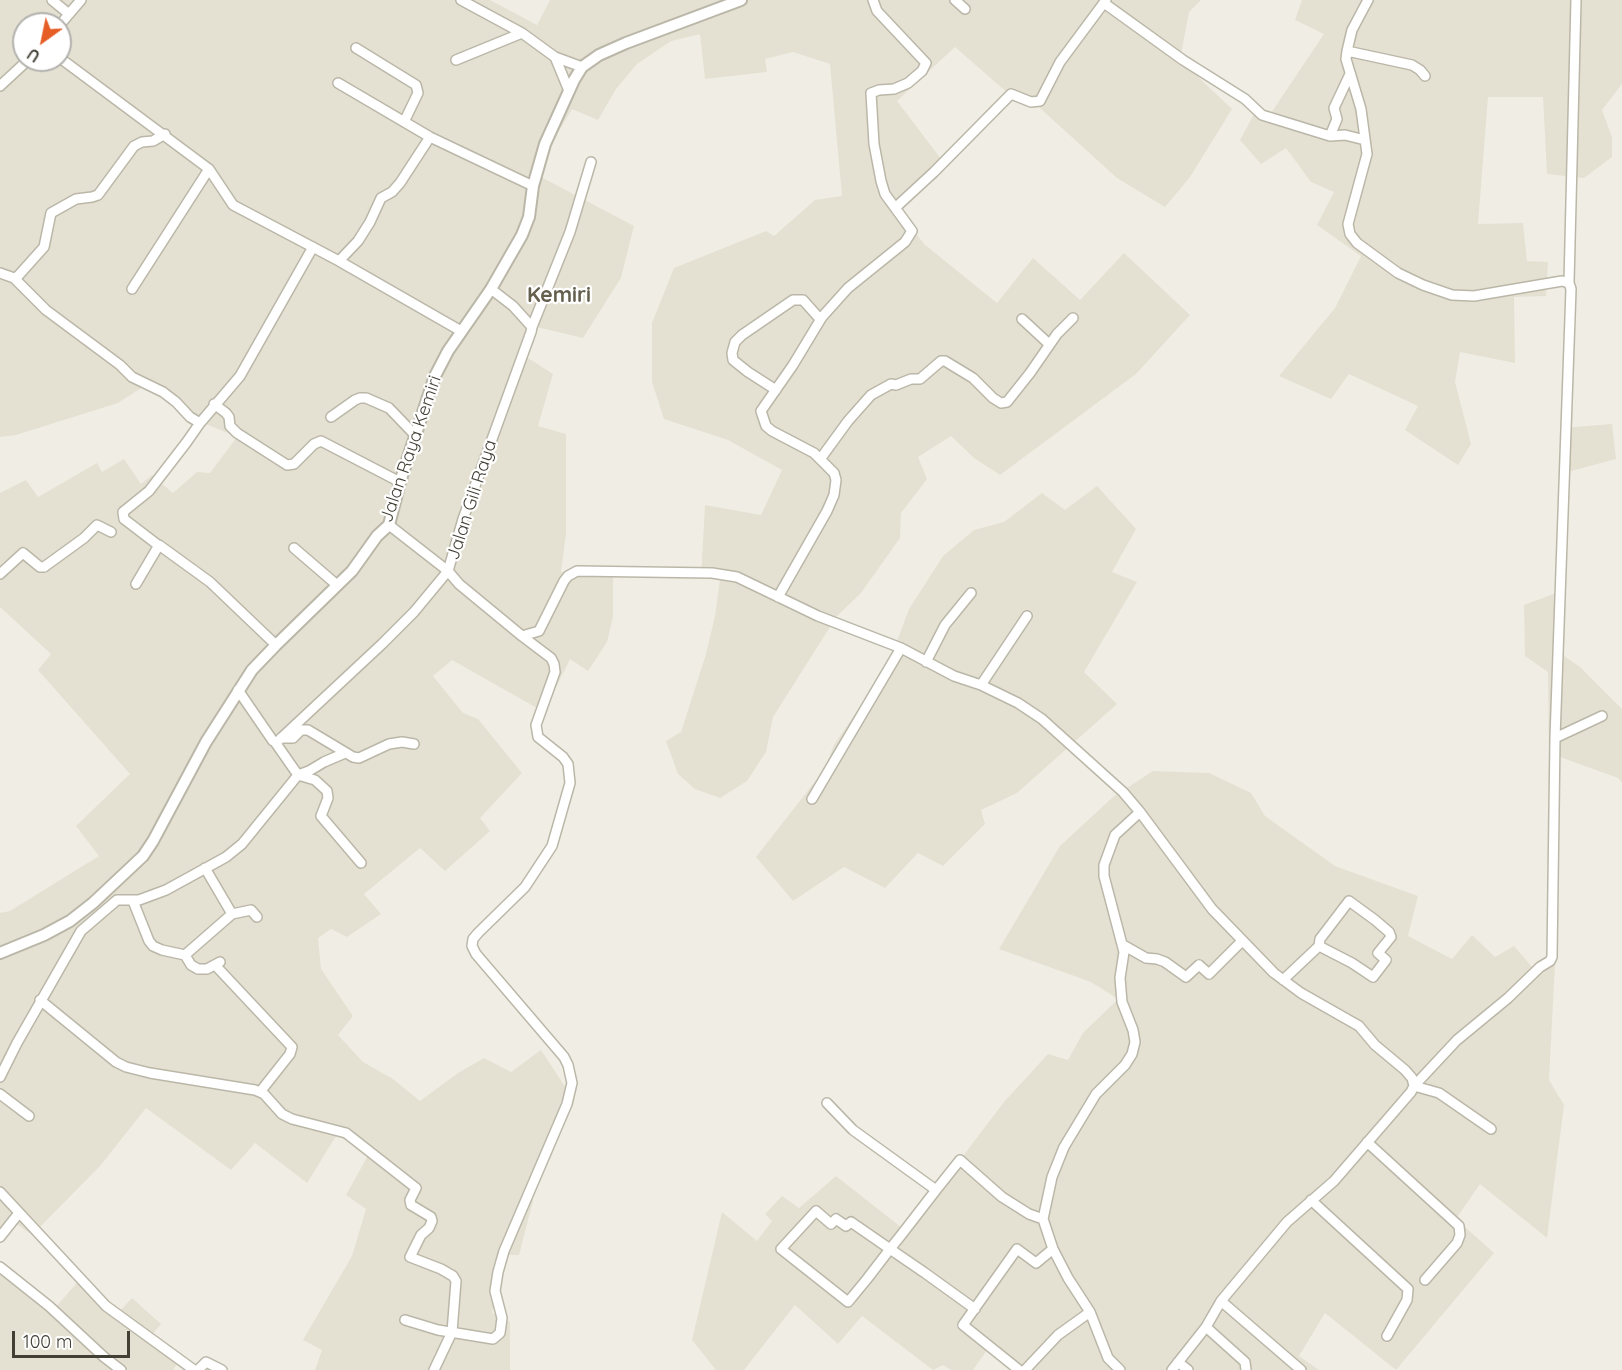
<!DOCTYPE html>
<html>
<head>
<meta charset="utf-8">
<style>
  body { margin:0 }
  #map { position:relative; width:1622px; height:1370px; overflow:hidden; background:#f0eee4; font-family:Quicksand,sans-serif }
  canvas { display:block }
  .north { position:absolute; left:12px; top:12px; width:60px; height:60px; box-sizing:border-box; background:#fff; border:2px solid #b3b2ae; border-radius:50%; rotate:213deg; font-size:16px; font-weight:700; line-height:24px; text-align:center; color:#423f35 }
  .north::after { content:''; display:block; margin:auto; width:21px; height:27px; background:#e65e26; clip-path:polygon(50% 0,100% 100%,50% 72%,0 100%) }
  .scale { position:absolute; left:12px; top:1331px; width:118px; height:27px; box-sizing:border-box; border:3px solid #423f35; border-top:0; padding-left:8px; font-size:18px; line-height:21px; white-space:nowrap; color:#423f35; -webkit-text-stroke:4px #fff; paint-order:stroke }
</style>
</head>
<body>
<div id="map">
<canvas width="1622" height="1370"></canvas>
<div class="north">U</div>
<div class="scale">100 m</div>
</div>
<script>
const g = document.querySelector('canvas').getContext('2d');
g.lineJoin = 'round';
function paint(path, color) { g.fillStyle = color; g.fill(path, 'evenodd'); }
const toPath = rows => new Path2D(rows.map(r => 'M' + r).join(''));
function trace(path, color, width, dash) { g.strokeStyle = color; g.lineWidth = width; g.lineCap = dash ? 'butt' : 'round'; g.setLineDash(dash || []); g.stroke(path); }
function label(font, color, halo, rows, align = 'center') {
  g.font = font + ' Quicksand,sans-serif'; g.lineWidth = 4.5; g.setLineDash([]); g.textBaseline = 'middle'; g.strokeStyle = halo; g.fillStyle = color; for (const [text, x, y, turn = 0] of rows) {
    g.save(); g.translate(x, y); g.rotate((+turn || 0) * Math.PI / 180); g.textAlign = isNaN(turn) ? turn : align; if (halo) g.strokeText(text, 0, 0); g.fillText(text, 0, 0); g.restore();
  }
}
const residential = toPath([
  [0,0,490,0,537,25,550,0,1201,0,1189,12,1180,60,1232,109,1190,177,1165,207,1117,178,1031,100,1010,95,955,47,897,101,945,164,898,210,924,244,997,303,1033,258,1080,300,1124,253,1190,315,1136,374,1000,475,974,458,951,436,918,457,927,479,901,513,900,538,861,593,837,616,773,717,766,752,747,781,720,798,695,789,678,774,666,741,681,732,706,654,715,616,720,579,701,578,705,505,761,515,782,470,728,440,664,419,652,382,652,323,674,268,766,231,774,236,815,200,842,196,830,64,793,52,765,59,767,72,705,79,700,34,671,41,637,64,616,89,598,120,572,109,545,155,543,178,634,226,621,278,583,338,537,327,525,356,553,374,538,426,566,434,566,534,561,572,613,571,613,617,607,642,588,671,570,659,544,712,452,660,433,676,463,713,478,719,522,773,480,818,490,831,445,871,420,848,364,894,381,914,347,937,331,929,318,938,321,969,353,1016,338,1035,363,1062,393,1079,420,1101,458,1073,484,1058,511,1072,541,1050,566,1088,567,1104,527,1186,533,1201,519,1255,503,1255,492,1313,510,1322,510,1370,315,1370,322,1350,303,1340,352,1256,366,1209,346,1195,371,1150,336,1136,307,1183,255,1143,231,1170,146,1108,100,1166,32,1235,11,1220,0,1234,0,913,10,911,99,856,76,826,130,774,38,670,51,654,0,607,0,493,26,480,38,497,97,463,102,472,124,459,141,484,152,475,173,493,197,472,210,473,237,437,192,418,149,383,118,403,16,435,0,437],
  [24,24,60,24,60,60,24,60],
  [1302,0,1622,0,1622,84,1602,110,1612,137,1612,157,1584,178,1547,174,1543,97,1488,97,1478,224,1523,223,1527,261,1548,262,1546,296,1514,297,1515,363,1460,352,1455,382,1471,444,1458,465,1405,430,1418,406,1349,374,1331,399,1279,376,1335,308,1361,256,1317,225,1334,192,1311,182,1286,148,1261,164,1240,140,1254,114,1267,119,1324,34,1295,20],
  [1612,424,1616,459,1564,473,1562,428],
  [1097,486,1136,529,1112,572,1137,582,1084,672,1117,704,1017,793,981,810,985,824,943,866,918,853,885,888,844,867,793,901,756,857,824,770,834,745,888,665,909,609,943,556,974,530,1004,522,1042,493,1065,510],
  [1564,590,1561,654,1580,667,1622,709,1622,783,1618,778,1549,753,1548,672,1525,656,1524,605],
  [1153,771,1209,773,1251,793,1265,816,1335,866,1418,896,1408,936,1452,959,1472,935,1495,957,1514,946,1533,968,1555,964,1549,1080,1564,1105,1547,1238,1480,1184,1456,1219,1494,1253,1396,1370,1325,1313,1299,1356,1319,1370,1013,1370,987,1350,973,1370,951,1370,943,1365,933,1370,862,1316,838,1344,795,1305,744,1370,716,1370,692,1340,722,1212,757,1241,772,1221,765,1214,782,1196,799,1208,836,1176,906,1231,1004,1102,1048,1054,1068,1060,1083,1033,1118,999,1091,982,999,949,1060,846,1113,797],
  [0,1263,54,1309,82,1277,118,1313,132,1298,161,1324,151,1336,180,1360,173,1370,0,1370]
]);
const minor = toPath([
  [52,0,69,14,60,25],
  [461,0,522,33,555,57,582,67],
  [955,0,965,9],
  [1368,0,1352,30,1347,51,1412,65,1420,70,1425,76],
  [1104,3,1183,60,1245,99,1262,115,1330,136,1345,135,1365,140],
  [69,14,81,0],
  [356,48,416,85,418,93,404,122],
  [1347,51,1346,59,1361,109,1367,154,1348,224,1350,234,1357,243,1398,273,1423,285,1452,295,1474,296,1562,281,1569,283,1571,289,1555,738,1552,957,1550,961,1540,967,1508,998,1457,1040,1414,1086,1439,1093,1491,1129],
  [555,57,569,91],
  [60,58,209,169,233,205,339,261,461,331],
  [456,60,522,33],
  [338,83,430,137,533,186],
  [0,86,28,60],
  [1330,136,1337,119,1334,108,1350,74],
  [895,208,934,172,1011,94,1031,102,1040,101,1060,62,1106,0],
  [339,261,358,241,370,222,381,198,392,192,400,183,430,137],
  [0,273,14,278,18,276,44,247,51,213,76,199,92,197,98,195,134,146,142,142,153,141,165,134],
  [14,278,46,310,120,365,132,377,163,392,176,402,190,417,200,423,240,376,313,247],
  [1569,283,1576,0],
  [132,289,209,169],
  [1022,319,1049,344],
  [532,327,570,232,591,162],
  [776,390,748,372,733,360,732,353,735,342,742,335,793,300,803,300,820,319],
  [214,404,226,413,229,417,230,426,237,433,287,465,294,464,314,444,321,441,400,482],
  [331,417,355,400,360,398,366,398,389,408,415,435],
  [821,458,848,421,871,395,891,384,896,385,911,379,920,379,941,361,945,361,973,378,993,398,1001,403,1007,402,1030,373,1057,334,1073,318],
  [389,525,448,571,459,584,522,636,539,631,564,581,568,576,577,571,712,573,737,577,818,616,901,648,954,676,981,685,1018,703,1042,719,1123,792,1140,812,1115,835,1104,865,1104,876,1124,952,1120,978,1122,1002,1133,1030,1135,1042,1132,1054,1125,1065,1096,1094,1064,1147,1052,1177,1043,1219,1053,1249,1068,1278,1090,1312,1108,1358,1120,1370],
  [158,545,124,519,123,512,149,491,186,443,200,423],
  [294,548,337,585],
  [0,574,23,553,40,567,44,567,84,538,97,525,111,532],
  [136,584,159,545,210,582,276,645],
  [778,597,827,511,834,495,836,480,834,473,814,453,772,431,766,426,761,411,793,365,822,317,848,288,905,242,912,231,885,194,881,181,874,144,871,93,879,90,894,89,908,83,922,71,926,63,877,11,873,0],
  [926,662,945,625,971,593],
  [981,685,1027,616],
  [238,690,273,741,277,742,382,644,414,612,448,571,463,519,531,332,532,327,513,306,491,289],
  [281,738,293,738,301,730,308,730,353,757,359,758,389,744,402,742,414,744],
  [1555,738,1602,716],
  [275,742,298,775,315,780,327,791,328,798,321,816,361,863],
  [812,799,901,648],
  [1140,812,1212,909,1274,973,1301,993,1359,1026,1375,1045,1405,1070,1412,1078,1414,1086,1411,1092,1334,1181,1287,1222,1221,1301,1206,1327,1172,1370],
  [205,868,232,914,251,910,257,917],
  [133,901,149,941,153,946,162,950,185,955,191,965,198,969,207,969,220,962],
  [1123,945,1146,958,1157,959,1165,962,1186,977,1199,965,1209,974,1242,941],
  [185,955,232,914],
  [215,965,292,1047,290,1054,260,1092],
  [1283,980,1319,946,1320,939,1349,901,1375,920,1389,932,1391,937,1378,953,1386,960,1373,977,1352,963,1319,946],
  [40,1000,116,1062,126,1067,150,1073,255,1090,264,1094,282,1114,292,1119,346,1133,416,1188,410,1200,411,1205,431,1217,432,1221,429,1228,421,1235,410,1257,441,1269,453,1276,456,1281,452,1332,434,1370],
  [0,1077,17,1043,81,931,117,900,139,900,166,890,226,857,242,844,298,775,309,771,324,762,345,753],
  [0,1094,29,1116],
  [827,1103,853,1130,936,1190,960,1160,1002,1197,1029,1214,1043,1219],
  [1367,1142,1459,1226,1460,1235,1457,1243,1425,1280],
  [936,1190,902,1234,890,1249,867,1279,853,1296,848,1302,781,1249,816,1211,831,1224,836,1219,846,1226,851,1222,890,1249,925,1273,975,1309],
  [0,1192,106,1306,194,1370],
  [1311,1200,1408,1289,1407,1300,1387,1336],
  [0,1237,19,1213],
  [0,1267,49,1306,104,1357,121,1370],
  [1221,1301,1301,1370],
  [405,1320,438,1330,493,1339,500,1333,502,1318,495,1291,498,1272,504,1251,567,1104,572,1083,568,1065,564,1057,476,954,472,946,473,939,478,933,525,887,552,846,570,783,568,764,563,757,538,737,536,725,555,672,554,664,551,658,522,636],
  [1206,1327,1245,1362,1246,1370],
  [1178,1362,1188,1370],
  [198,1370,206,1362,222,1370],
  [1019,1370,963,1325,1017,1249,1036,1263,1053,1249],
  [1025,1370,1058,1335,1090,1312]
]);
const tertiary = toPath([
  [0,953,44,935,70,921,93,903,143,856,153,841,206,742,252,670,276,645,352,571,377,536,389,525,400,482,435,376,448,351,491,289,522,235,529,217,533,186,545,144,574,80,582,67,599,55,626,43,741,0]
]);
const streetNames = [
  ["Jalan Raya Kemiri",411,449,-71],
  ["Jalan Gili Raya",472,500,-72]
];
const quarterNames = [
  ["Kemiri",559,296]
];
paint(residential, '#e4e1d3');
trace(minor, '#bbb7a8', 12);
trace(tertiary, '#bbb7a8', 14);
trace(minor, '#fff', 9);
trace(tertiary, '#fff', 10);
label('18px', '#423f35', '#fff', streetNames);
label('bold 21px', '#645e4d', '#fff', quarterNames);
</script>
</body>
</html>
